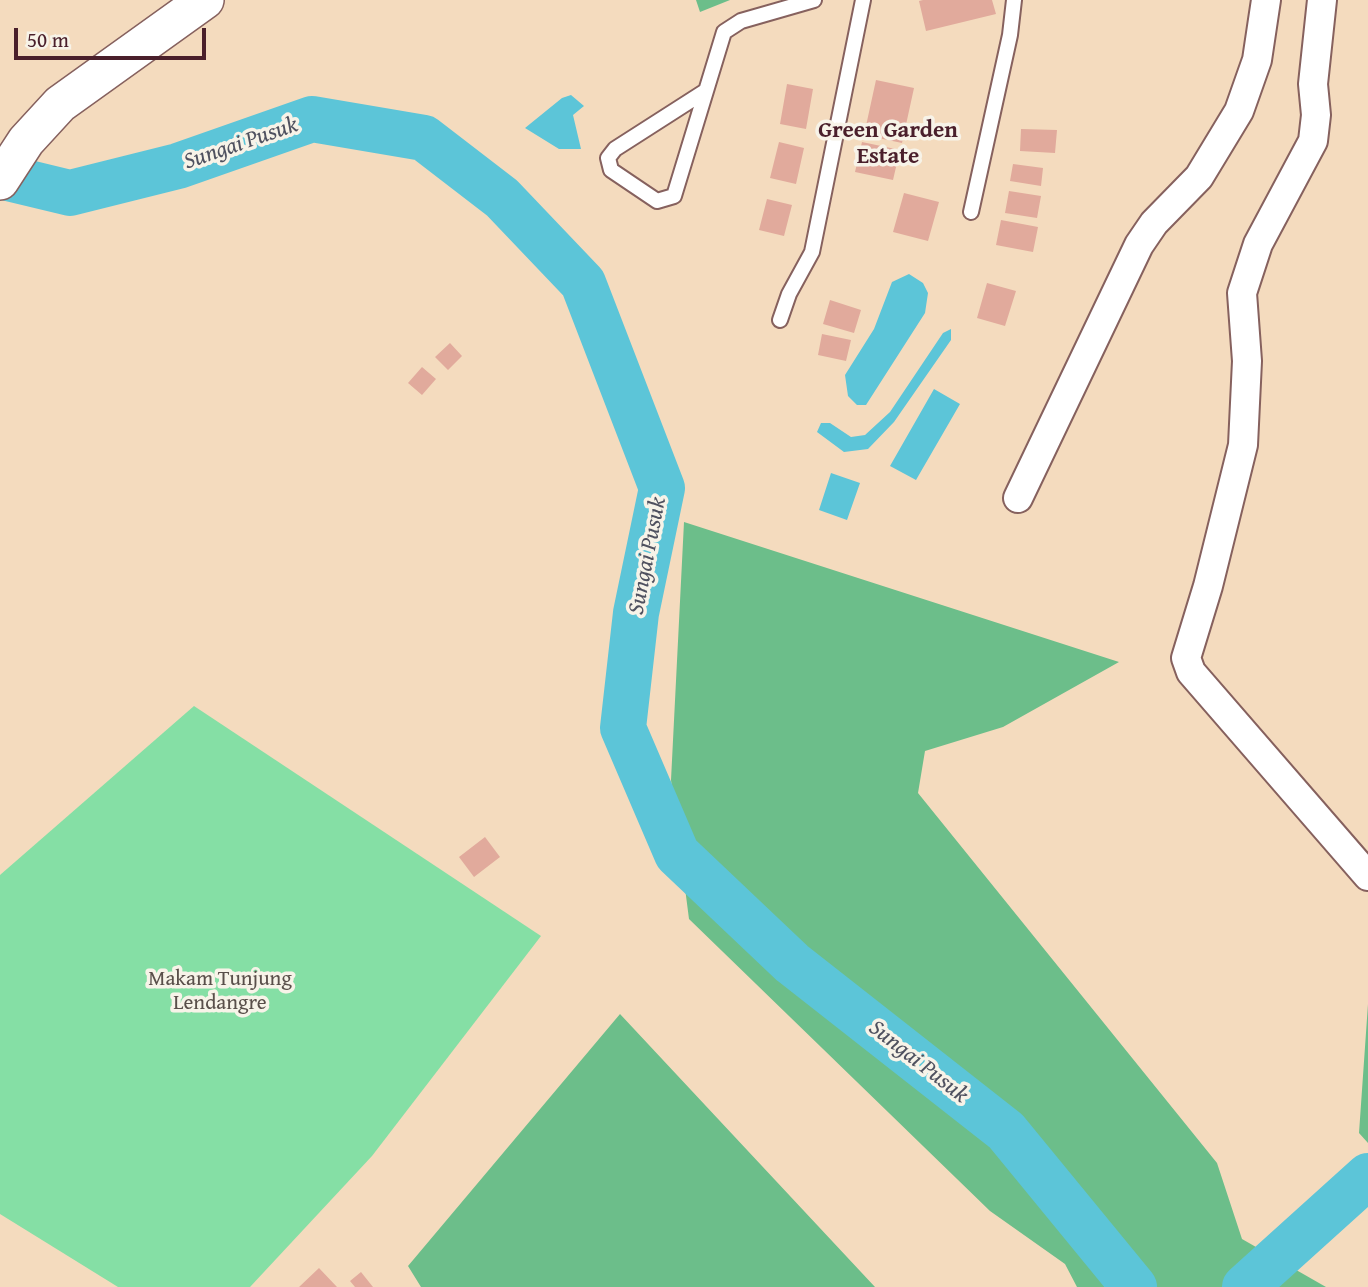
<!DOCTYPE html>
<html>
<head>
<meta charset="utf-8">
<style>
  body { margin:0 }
  #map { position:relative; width:1368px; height:1287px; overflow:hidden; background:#f4dbbe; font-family:"Gentium Book Plus",serif }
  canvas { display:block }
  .scale { position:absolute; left:14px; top:28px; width:192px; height:32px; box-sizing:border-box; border:4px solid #4a1f2b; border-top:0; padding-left:9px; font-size:21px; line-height:24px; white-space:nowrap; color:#4a1f2b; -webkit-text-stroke:5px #f7f3e8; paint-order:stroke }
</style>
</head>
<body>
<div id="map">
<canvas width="1368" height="1287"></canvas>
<div class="scale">50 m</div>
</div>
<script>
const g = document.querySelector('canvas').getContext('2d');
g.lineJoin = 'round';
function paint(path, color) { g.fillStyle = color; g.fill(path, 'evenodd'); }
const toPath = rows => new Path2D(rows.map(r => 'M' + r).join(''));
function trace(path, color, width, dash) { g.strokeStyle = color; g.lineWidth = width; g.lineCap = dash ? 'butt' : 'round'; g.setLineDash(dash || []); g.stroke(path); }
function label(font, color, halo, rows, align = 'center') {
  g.font = font + ' "Gentium Book Plus",serif'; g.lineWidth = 7; g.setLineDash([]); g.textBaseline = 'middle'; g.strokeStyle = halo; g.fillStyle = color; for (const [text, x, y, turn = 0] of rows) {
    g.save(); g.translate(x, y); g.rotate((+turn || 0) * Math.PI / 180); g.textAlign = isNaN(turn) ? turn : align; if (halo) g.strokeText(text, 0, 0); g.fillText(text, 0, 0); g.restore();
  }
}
const green = toPath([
  [194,706,541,936,372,1156,250,1287,118,1287,0,1214,0,875]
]);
const forest = toPath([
  [696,0,730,0,700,12],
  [684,522,1119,662,1003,727,925,751,918,793,1217,1163,1242,1239,1326,1287,1077,1287,1065,1264,990,1211,689,919,671,780],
  [1368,1004,1368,1143,1359,1133],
  [620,1014,875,1287,421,1287,408,1266]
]);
const water = toPath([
  [571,95,584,106,573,115,581,149,559,149,525,128,562,98],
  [909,274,923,283,928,293,925,313,866,405,857,405,848,396,845,375,874,329,892,282],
  [951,329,951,340,894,422,868,449,844,452,817,432,821,423,830,423,851,437,865,435,890,412,943,333],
  [934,389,960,404,916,480,890,466],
  [831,473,860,483,847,520,819,510]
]);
const river = toPath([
  [0,176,70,193,178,166,312,119,424,138,502,198,583,283,662,488,636,613,623,728,677,854,792,963,1006,1131,1134,1287],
  [1245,1287,1368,1176]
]);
const building = toPath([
  [923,0,992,0,996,14,926,31,919,1],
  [876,80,914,88,902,143,864,135],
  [787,84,813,89,806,129,780,124],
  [1021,129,1057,130,1055,153,1020,151],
  [779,142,804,148,796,184,770,178],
  [862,142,900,150,893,180,855,172],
  [1013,164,1043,168,1041,186,1010,181],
  [1009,191,1041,196,1037,218,1005,213],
  [904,193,939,202,928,241,893,232],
  [767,199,792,205,784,236,759,230],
  [1001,220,1038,227,1033,252,996,245],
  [987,283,1016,291,1005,326,977,318],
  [830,300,861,310,854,333,823,324],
  [822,334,851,340,846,361,818,355],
  [450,343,462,356,448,370,435,357],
  [422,367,436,379,422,395,408,383],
  [485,837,500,857,474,877,459,857],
  [319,1268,337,1287,299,1287],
  [361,1272,373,1287,355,1287,350,1281]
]);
const service = toPath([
  [704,92,615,149,608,158,611,170,657,201,674,196,724,32,741,21,814,0],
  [971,212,1010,35,1014,0],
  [780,320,789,294,812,252,863,0]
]);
const minor = toPath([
  [1322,0,1313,84,1316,115,1313,141,1258,244,1242,293,1247,361,1243,445,1208,586,1186,658,1191,672,1368,876],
  [1018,498,1139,245,1154,223,1199,177,1239,111,1257,60,1266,0]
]);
const tertiary = toPath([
  [0,181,26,141,60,104,205,0]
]);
const parkNames = [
  ["Makam Tunjung",220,980],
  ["Lendangre",220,1004]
];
const neighbourhoodNames = [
  ["Green Garden",888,131],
  ["Estate",888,157]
];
const waterNames = [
  ["Sungai Pusuk",241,144,-19],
  ["Sungai Pusuk",648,556,-79],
  ["Sungai Pusuk",918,1062,38]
];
paint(green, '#85dfa5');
paint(forest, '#6cbe8a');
paint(water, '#5cc5d8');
trace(river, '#5cc5d8', 46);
paint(building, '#e1aa9c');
trace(service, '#86615e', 18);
trace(minor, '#86615e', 32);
trace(tertiary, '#86615e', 40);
trace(service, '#fff', 14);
trace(minor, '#fff', 28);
trace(tertiary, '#fff', 37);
label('21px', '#594f4a', '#f7f3e8', parkNames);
label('bold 23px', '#4a1f2b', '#f7f3e8', neighbourhoodNames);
label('italic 23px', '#4f515f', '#f7f3e8', waterNames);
</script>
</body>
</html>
